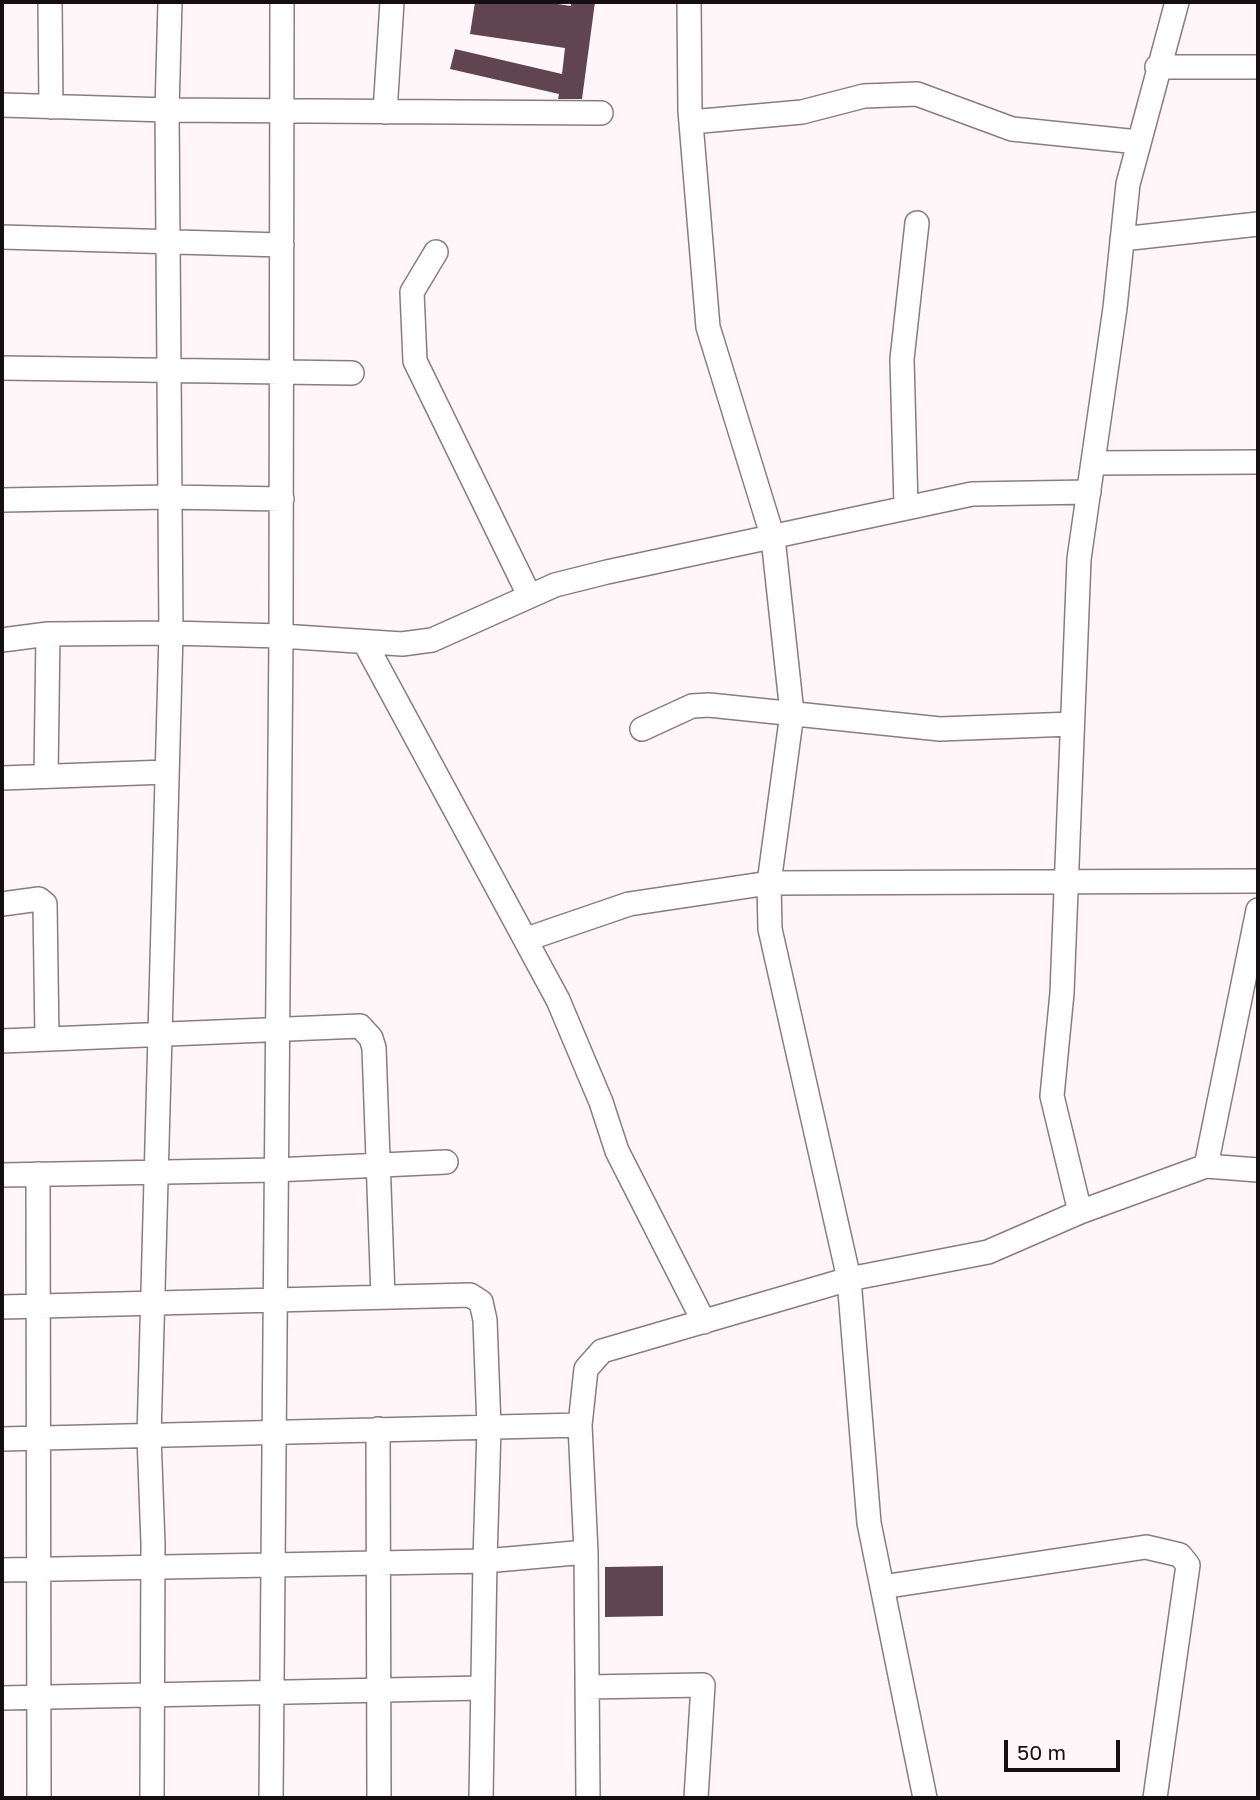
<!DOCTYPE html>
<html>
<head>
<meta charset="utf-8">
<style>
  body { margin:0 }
  #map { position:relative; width:1260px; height:1800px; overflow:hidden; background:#fef6f9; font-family:"Golos Text",sans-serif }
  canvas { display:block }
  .frame { position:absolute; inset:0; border:4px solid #160f11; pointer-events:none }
  .scale { position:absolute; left:1004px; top:1740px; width:116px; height:32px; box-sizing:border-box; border:4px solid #160f11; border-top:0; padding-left:9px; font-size:21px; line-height:24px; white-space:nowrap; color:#160f11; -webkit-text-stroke:5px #fef6f9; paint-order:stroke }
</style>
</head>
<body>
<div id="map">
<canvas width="1260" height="1800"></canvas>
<div class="frame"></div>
<div class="scale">50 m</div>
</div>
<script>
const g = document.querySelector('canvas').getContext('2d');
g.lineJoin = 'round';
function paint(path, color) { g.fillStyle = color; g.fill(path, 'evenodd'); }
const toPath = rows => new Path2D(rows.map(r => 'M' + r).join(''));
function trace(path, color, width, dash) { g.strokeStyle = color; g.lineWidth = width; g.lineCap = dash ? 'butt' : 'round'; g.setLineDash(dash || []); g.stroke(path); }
const building = toPath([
  [475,2,544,2,571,6,571,2,595,2,582,99,558,99,559,94,450,69,455,49,562,74,565,48,470,34],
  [663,1566,663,1616,605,1617,605,1567]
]);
const minor = toPath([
  [50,2,51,107],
  [689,2,690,111,708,327,773,538,792,713,769,883,770,929,849,1279,869,1523,925,1798],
  [1157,67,1258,67],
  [2,105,167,110,601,113],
  [385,112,392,2],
  [691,122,802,112,864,96,917,94,1012,129,1138,142],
  [2,237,282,245],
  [1122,239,1258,224],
  [436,252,412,292,415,361,529,595],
  [2,368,352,373],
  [1093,463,1258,462],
  [2,500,168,497,282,499],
  [906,506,902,359,917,223],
  [2,640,48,634,171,633,281,636,402,644,432,640,555,585,607,572,972,494,1089,492],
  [365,643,558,1000,601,1102,617,1151,704,1322],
  [642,729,692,706,709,705,940,729,1072,724],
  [46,776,48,634],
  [2,778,166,772],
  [2,904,39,899,45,904,47,1039],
  [527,939,629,904,769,883,1258,881],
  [2,1041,360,1026,371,1038,374,1048,383,1297],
  [1206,1166,1258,910],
  [38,1174,39,1798],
  [2,1175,275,1170,446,1162],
  [1080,1212,1052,1096,1062,993,1079,559,1115,308,1128,184,1177,2],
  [2,1307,470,1295,481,1302,485,1320,489,1428,485,1561,2,1570],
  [378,1429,379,1798],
  [2,1439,580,1425],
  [882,1587,1146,1547,1180,1555,1188,1565,1155,1798],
  [587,1687,703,1685,696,1798],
  [2,1698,481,1688],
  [152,1798,153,1544,149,1436,171,633,167,110,170,2],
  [271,1798,281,636,282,2],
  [481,1798,485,1561,586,1552],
  [588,1798,586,1552,580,1425,586,1369,602,1351,849,1279,988,1252,1080,1212,1206,1166,1258,1170]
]);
paint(building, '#604550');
trace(minor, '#8d7a81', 26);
trace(minor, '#fff', 23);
</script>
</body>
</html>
